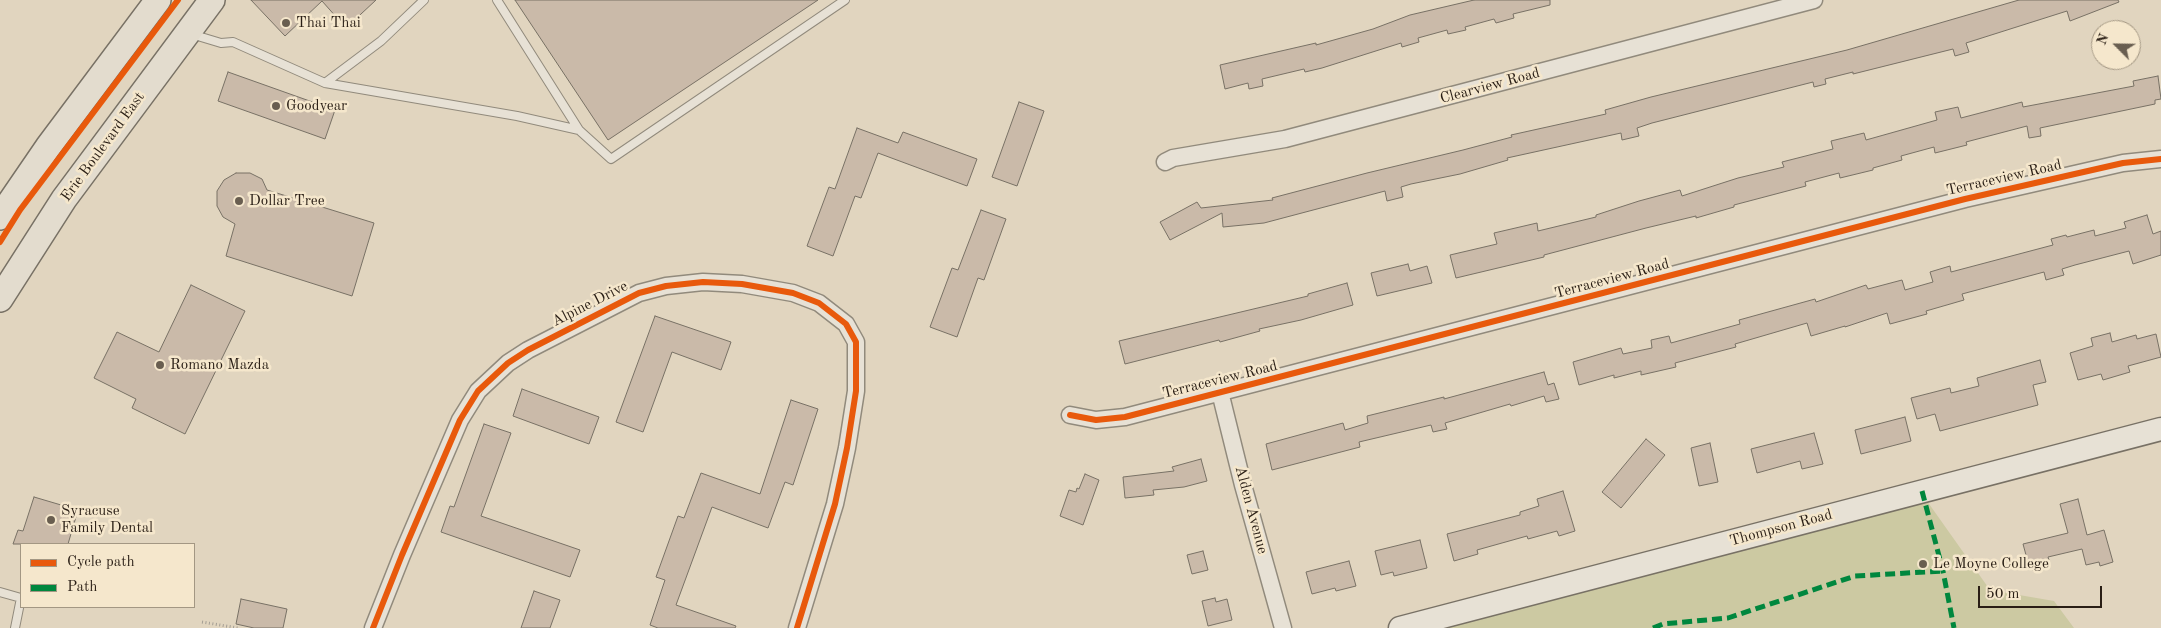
<!DOCTYPE html>
<html>
<head>
<meta charset="utf-8">
<style>
  body { margin:0 }
  #map { position:relative; width:2161px; height:628px; overflow:hidden; background:#e1d5bf; font-family:"Old Standard TT",serif }
  canvas { display:block }
  .legend { position:absolute; left:20px; top:543px; width:175px; height:65px; box-sizing:border-box; background:#f5e7cc; border:1px solid #a39783; margin:0; padding:6px 9px; list-style:none; font-size:15px; color:#291e15 }
  .legend li { display:flex; align-items:center; gap:10px; height:25px }
  .legend b { width:25px; border:1px solid #a39783 }
  .north { position:absolute; left:2091px; top:20px; width:50px; height:50px; box-sizing:border-box; background:#f5e7cc; border:1px solid #a39783; border-radius:50%; rotate:293deg; font-size:14px; font-weight:700; line-height:20px; text-align:center; color:#291e15 }
  .north::after { content:''; display:block; margin:auto; width:18px; height:22px; background:#695e50; clip-path:polygon(50% 0,100% 100%,50% 72%,0 100%) }
  .scale { position:absolute; left:1978px; top:586px; width:124px; height:22px; box-sizing:border-box; border:2px solid #291e15; border-top:0; padding-left:6px; font-size:15px; line-height:18px; white-space:nowrap; color:#291e15; -webkit-text-stroke:4px #f5e7cc; paint-order:stroke }
</style>
</head>
<body>
<div id="map">
<canvas width="2161" height="628"></canvas>
<ul class="legend">
<li><b style="height:6px;background:#e8590c"></b>Cycle path</li>
<li><b style="height:6px;background:#00873e"></b>Path</li>
</ul>
<div class="north">N</div>
<div class="scale">50 m</div>
</div>
<script>
const g = document.querySelector('canvas').getContext('2d');
g.lineJoin = 'round';
function paint(path, color) { g.fillStyle = color; g.fill(path, 'evenodd'); }
const toPath = rows => new Path2D(rows.map(r => 'M' + r).join(''));
function trace(path, color, width, dash) { g.strokeStyle = color; g.lineWidth = width; g.lineCap = dash ? 'butt' : 'round'; g.setLineDash(dash || []); g.stroke(path); }
function label(font, color, halo, rows, align = 'center') {
  g.font = font + ' "Old Standard TT",serif'; g.lineWidth = 5; g.setLineDash([]); g.textBaseline = 'middle'; g.strokeStyle = halo; g.fillStyle = color; for (const [text, x, y, turn = 0] of rows) {
    g.save(); g.translate(x, y); g.rotate((+turn || 0) * Math.PI / 180); g.textAlign = isNaN(turn) ? turn : align; if (halo) g.strokeText(text, 0, 0); g.fillText(text, 0, 0); g.restore();
  }
}
const green = toPath([
  [1927,501,1990,590,2054,601,2074,628,1444,628]
]);
const building = toPath([
  [251,0,376,0,346,28,322,1,285,36,251,0],
  [515,0,818,0,608,140,515,0],
  [1474,0,1550,0,1550,5,1513,14,1514,18,1496,23,1494,19,1465,27,1466,30,1448,34,1447,30,1418,38,1419,42,1402,47,1401,43,1322,68,1305,72,1304,69,1262,79,1263,86,1249,89,1248,83,1225,89,1220,65,1316,43,1316,45,1373,29,1410,15,1474,0],
  [2019,0,2118,0,2119,2,2070,21,2067,11,1966,43,1969,52,1955,56,1953,49,1853,74,1853,72,1825,79,1826,84,1814,87,1813,82,1652,123,1637,128,1639,136,1622,140,1621,133,1507,158,1508,160,1460,174,1411,184,1401,187,1403,197,1387,201,1385,191,1264,223,1223,227,1222,213,1170,240,1160,222,1197,202,1201,208,1273,200,1272,198,1367,173,1463,150,1512,137,1511,135,1606,114,1605,110,1651,97,1847,50,2019,0],
  [228,72,335,110,325,139,218,101,228,72],
  [2158,76,2161,99,2155,100,2155,104,2040,128,2041,136,2029,138,2027,126,1966,142,1967,145,1935,153,1934,147,1901,156,1902,160,1873,168,1873,170,1840,178,1839,173,1805,182,1806,186,1734,205,1734,207,1696,218,1696,216,1646,228,1544,255,1544,257,1456,278,1450,255,1497,244,1494,233,1537,223,1538,231,1596,217,1596,215,1639,201,1680,190,1682,196,1738,178,1784,167,1782,162,1833,149,1831,141,1864,133,1866,140,1937,120,1935,112,1958,107,1961,118,2022,102,2023,107,2134,86,2133,81,2158,76],
  [1019,102,1044,111,1017,186,992,177,1019,102],
  [857,128,898,143,903,132,977,159,967,186,878,153,861,198,855,196,833,256,807,246,829,187,835,189,857,128],
  [236,173,250,173,262,179,267,190,374,223,352,296,226,256,235,224,223,217,217,206,217,191,224,180,236,173],
  [981,210,1006,219,984,280,978,278,957,337,930,327,952,268,958,270,981,210],
  [2147,215,2153,234,2161,231,2161,255,2133,264,2129,251,2075,265,2062,269,2064,275,2046,280,2044,272,1962,294,1964,300,1926,311,1927,314,1890,324,1887,313,1845,327,1845,326,1811,336,1807,323,1735,344,1736,347,1675,363,1676,367,1641,375,1641,371,1614,378,1614,375,1579,385,1573,362,1621,348,1623,354,1652,348,1651,340,1669,336,1671,343,1740,324,1739,320,1815,299,1816,302,1866,285,1868,289,1902,280,1905,290,1933,282,1930,272,1950,266,1951,272,2053,245,2051,239,2066,235,2067,237,2094,230,2095,236,2126,228,2124,222,2147,215],
  [1408,264,1410,271,1427,266,1432,283,1377,296,1371,273,1408,264],
  [1347,283,1353,305,1301,320,1259,329,1260,331,1220,342,1219,340,1125,364,1119,341,1308,296,1308,294,1347,283],
  [191,285,245,311,185,434,132,408,136,399,94,378,117,332,159,352,191,285],
  [655,316,731,342,721,370,672,352,643,432,616,422,655,316],
  [2110,333,2112,342,2136,335,2137,339,2156,334,2161,357,2128,366,2130,372,2103,380,2101,374,2078,380,2070,353,2093,346,2091,338,2110,333],
  [2040,360,2046,382,2033,385,2038,405,1940,431,1935,414,1917,419,1911,398,1950,388,1951,393,1979,386,1977,378,2040,360],
  [1544,372,1548,385,1554,383,1559,399,1546,402,1544,396,1511,406,1510,404,1445,423,1447,429,1433,432,1431,425,1359,442,1360,447,1272,470,1266,444,1343,423,1345,430,1368,423,1367,416,1444,397,1444,399,1544,372],
  [522,389,599,417,589,444,513,416,522,389],
  [791,400,818,409,793,485,785,482,768,528,712,507,676,605,736,626,735,628,658,628,650,625,665,580,656,577,678,516,684,518,701,473,760,494,791,400],
  [1905,417,1911,441,1861,454,1855,430,1905,417],
  [484,424,511,433,481,516,580,550,570,577,441,532,450,506,454,507,484,424],
  [1814,433,1823,464,1802,469,1800,461,1757,473,1751,449,1814,433],
  [1646,439,1665,455,1621,508,1602,492,1646,439],
  [1710,443,1718,482,1699,486,1691,448,1710,443],
  [1201,459,1207,481,1184,487,1153,490,1154,495,1125,498,1123,477,1174,471,1172,467,1201,459],
  [1085,474,1099,480,1083,525,1060,516,1069,490,1076,492,1077,488,1079,489,1085,474],
  [1563,491,1575,531,1559,536,1557,531,1528,539,1527,536,1477,550,1478,554,1454,561,1447,534,1520,515,1520,512,1539,506,1537,499,1563,491],
  [34,497,78,510,68,544,13,544,18,530,23,531,34,497],
  [2078,499,2087,535,2104,530,2113,562,2100,566,2099,562,2086,565,2082,549,2048,557,2049,560,2044,561,2045,568,2033,571,2031,565,2029,566,2023,544,2068,533,2060,504,2078,499],
  [1420,540,1427,568,1394,576,1393,572,1381,575,1375,551,1420,540],
  [1203,551,1208,570,1192,574,1187,555,1203,551],
  [1349,561,1356,586,1336,591,1335,588,1312,594,1306,572,1349,561],
  [534,591,560,600,550,628,521,628,534,591],
  [1215,598,1216,602,1227,599,1232,620,1208,626,1202,601,1215,598],
  [241,599,287,609,283,628,254,628,236,624,241,599]
]);
const path = toPath([
  [202,622,238,628]
]);
const lane = toPath([
  [191,34,221,43,233,42,325,83,517,116,579,130,497,0],
  [325,83,381,41,424,0],
  [579,130,611,159,845,0],
  [0,592,21,598],
  [15,628,21,598]
]);
const street = toPath([
  [1165,162,1173,158,1285,139,1814,0],
  [1220,392,1243,485,1283,628],
  [1070,415,1096,420,1125,417,1965,199,2123,163,2161,159],
  [373,628,402,555,460,420,478,391,508,363,528,350,639,293,666,286,703,282,742,284,793,293,819,303,846,324,856,342,856,391,847,448,835,504,797,628]
]);
const secondary = toPath([
  [1400,628,2161,429]
]);
const primary = toPath([
  [0,217,48,147,158,0],
  [0,299,64,199,212,0]
]);
const quiet = toPath([
  [1922,491,1943,571,1954,628],
  [1653,628,1663,624,1728,618,1855,576,1943,571]
]);
const cycleway = toPath([
  [0,242,20,210,178,0],
  [1070,415,1096,420,1125,417,1965,199,2123,163,2161,159],
  [373,628,402,555,460,420,478,391,508,363,528,350,639,293,666,286,703,282,742,284,793,293,819,303,846,324,856,342,856,391,847,448,835,504,797,628]
]);
const markers = [
  [286,23,5,"#695e50"],
  [276,106,5,"#695e50"],
  [239,201,5,"#695e50"],
  [160,365,5,"#695e50"],
  [51,520,5,"#695e50"],
  [1923,564,5,"#695e50"]
];
const poiNames = [
  ["Thai Thai",296,23],
  ["Goodyear",286,106],
  ["Dollar Tree",249,201],
  ["Romano Mazda",170,365],
  ["Syracuse",61,511],
  ["Family Dental",61,528],
  ["Le Moyne College",1933,564]
];
const streetNames = [
  ["Clearview Road",1490,86,-15],
  ["Erie Boulevard East",103,147,-54],
  ["Terraceview Road",2004,178,-13],
  ["Terraceview Road",1612,279,-15],
  ["Alpine Drive",590,304,-27],
  ["Terraceview Road",1220,380,-14],
  ["Alden Avenue",1251,510,75],
  ["Thompson Road",1781,528,-15]
];
paint(green, '#ccc9a2');
paint(building, '#cabaa9');
trace(building, '#787165', 1);
trace(lane, '#918a7c', 10);
trace(street, '#918a7c', 19);
trace(secondary, '#787165', 25);
trace(primary, '#787165', 28);
trace(path, '#a49e94', 3, [1, 2.5]);
trace(lane, '#e7e1d5', 8);
trace(street, '#e7e1d5', 16);
trace(secondary, '#e7e1d5', 22);
trace(primary, '#e3dcce', 25);
trace(quiet, '#00873e', 5, [10, 5]);
trace(cycleway, '#e8590c', 6);
for (const [x, y, r, color] of markers) { const dot = new Path2D(); dot.arc(x, y, r, 0, 2 * Math.PI); g.fillStyle = color; g.fill(dot); trace(dot, '#f5e7cc', 2); }
label('15px', '#291e15', '#f5e7cc', poiNames, 'left');
label('15px', '#291e15', '#f5e7cc', streetNames);
</script>
</body>
</html>
